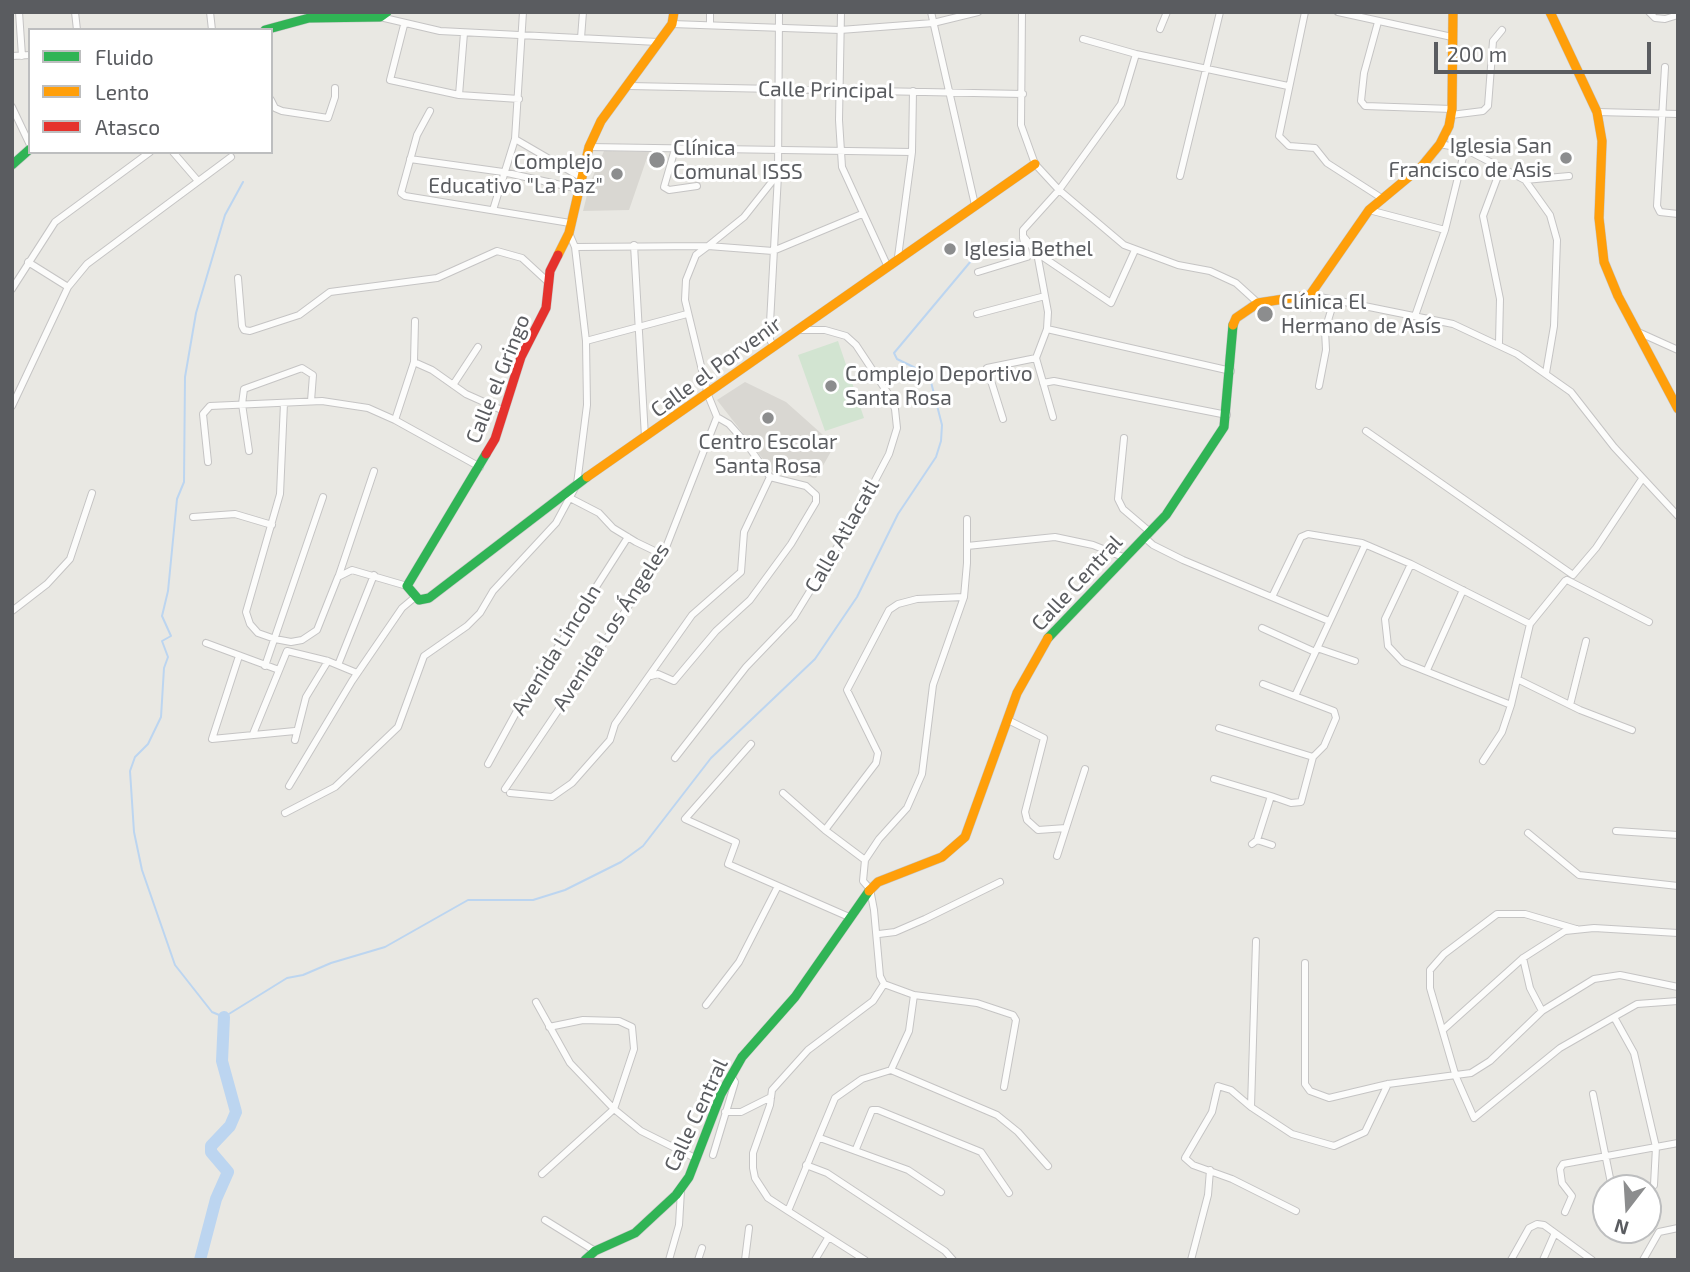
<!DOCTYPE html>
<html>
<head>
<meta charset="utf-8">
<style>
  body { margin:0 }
  #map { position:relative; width:1690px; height:1272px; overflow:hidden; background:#e9e8e3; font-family:"Exo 2",sans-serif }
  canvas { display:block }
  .frame { position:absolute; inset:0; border:14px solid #5a5c60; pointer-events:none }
  .legend { position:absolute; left:28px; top:28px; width:245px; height:126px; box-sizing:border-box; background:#fff; border:2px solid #bdbebf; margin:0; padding:9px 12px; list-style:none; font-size:21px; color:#5a5c60 }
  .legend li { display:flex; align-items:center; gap:14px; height:35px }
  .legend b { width:35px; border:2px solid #bdbebf }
  .north { position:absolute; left:1592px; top:1174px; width:70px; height:70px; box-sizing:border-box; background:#fff; border:2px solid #bdbebf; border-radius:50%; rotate:197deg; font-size:19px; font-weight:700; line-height:28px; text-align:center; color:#5a5c60 }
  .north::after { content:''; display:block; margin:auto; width:24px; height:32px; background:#8c8d8e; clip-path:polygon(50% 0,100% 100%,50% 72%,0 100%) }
  .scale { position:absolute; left:1434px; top:42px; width:217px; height:32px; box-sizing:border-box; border:4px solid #5a5c60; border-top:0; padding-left:9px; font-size:21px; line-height:24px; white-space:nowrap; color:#5a5c60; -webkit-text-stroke:5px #fff; paint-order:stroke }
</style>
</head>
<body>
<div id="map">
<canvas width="1690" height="1272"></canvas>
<div class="frame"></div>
<ul class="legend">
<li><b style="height:9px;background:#30b455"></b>Fluido</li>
<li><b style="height:9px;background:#ff9f0a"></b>Lento</li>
<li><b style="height:9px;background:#e5322d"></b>Atasco</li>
</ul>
<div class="north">N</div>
<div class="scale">200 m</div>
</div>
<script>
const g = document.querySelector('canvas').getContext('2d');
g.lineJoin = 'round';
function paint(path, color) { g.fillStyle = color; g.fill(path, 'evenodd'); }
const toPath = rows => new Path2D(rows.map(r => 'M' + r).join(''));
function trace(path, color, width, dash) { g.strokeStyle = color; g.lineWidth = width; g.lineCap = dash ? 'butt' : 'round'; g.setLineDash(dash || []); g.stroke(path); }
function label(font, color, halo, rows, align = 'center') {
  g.font = font + ' "Exo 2",sans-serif'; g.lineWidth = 6; g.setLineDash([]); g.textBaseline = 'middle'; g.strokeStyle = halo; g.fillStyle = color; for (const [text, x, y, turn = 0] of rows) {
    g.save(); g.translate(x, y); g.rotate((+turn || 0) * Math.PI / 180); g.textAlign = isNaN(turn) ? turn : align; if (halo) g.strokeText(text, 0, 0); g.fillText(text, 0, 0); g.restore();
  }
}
const education = toPath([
  [604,151,649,152,629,210,583,211,590,183],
  [745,382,786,402,823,435,833,448,816,478,773,472,717,400]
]);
const green = toPath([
  [838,341,864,418,825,431,798,355]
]);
const stream = toPath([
  [243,182,225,215,196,313,185,377,184,482,177,499,168,591,162,616,171,636,162,641,168,657,164,668,161,717,148,744,135,757,130,771,134,832,142,870,175,965,212,1012,224,1017,287,978,303,975,331,963,385,947,468,900,533,900,565,890,621,862,643,846,711,758,815,659,857,597,898,514,936,457,941,441,942,425,931,382,926,373,897,359,894,353,971,261,997,244]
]);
const river = toPath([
  [200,1260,216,1199,228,1172,211,1152,211,1146,230,1126,236,1112,222,1061,224,1017]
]);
const street = toPath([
  [19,12,22,56],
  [75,12,77,30],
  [210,12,212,30],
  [841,12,839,120,842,167,887,265],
  [931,12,975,205],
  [1022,12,1021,125,1035,164,1059,190,1124,245,1178,265,1210,271,1236,283,1258,303],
  [1305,12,1279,136,1289,146,1315,148,1327,163,1383,199],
  [1338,12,1452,37],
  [1649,12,1655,18,1665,19,1678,15],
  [380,17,440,31,658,42],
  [1378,22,1364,73,1361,101,1365,106,1452,109],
  [672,24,840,30,933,23,978,12],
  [404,25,390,80,459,95,519,99],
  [710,25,710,12],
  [1160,29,1167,12],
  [581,38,583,12],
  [1083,39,1136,54,1288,86],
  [12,56,30,55],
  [1665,67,1657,206,1660,212,1678,214],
  [629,86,1023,94],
  [459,95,464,33],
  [271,100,275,108,282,111,328,118,335,97,335,88],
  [12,107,30,145],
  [430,111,417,135,401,193,405,196,570,223],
  [1597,112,1678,114],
  [1451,115,1483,111,1488,106,1493,41,1502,30],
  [515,139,582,178],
  [1440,144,1465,149,1525,180,1569,176],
  [589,147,912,152],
  [675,149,664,187,669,190,697,186],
  [173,152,198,181],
  [410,159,503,172,579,189],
  [1180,176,1220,12],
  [1525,180,1550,215,1557,240,1554,326,1546,373],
  [493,210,515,139,523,12],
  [1369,210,1445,230,1465,149],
  [634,245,645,437],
  [575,247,708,246,744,217,778,174,779,12],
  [1037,253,1111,303,1135,250],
  [898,257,912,152,913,91],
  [28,262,68,287],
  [978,272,1027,257,1023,238],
  [238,278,242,326,244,330,250,331,299,315,330,292,437,278,497,251,522,258,547,281],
  [12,289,55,222,150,152],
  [1310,295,1453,324,1517,354,1571,392,1614,447,1678,516],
  [977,314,1045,296],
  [1415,316,1445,230],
  [1047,329,1231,371],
  [1638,332,1678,350],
  [586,341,687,314],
  [1499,343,1500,299,1483,216,1501,168],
  [774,347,770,340,770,323,778,175],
  [414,362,432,370,466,394,504,411],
  [1043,383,1054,381,1227,415],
  [453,385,478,347],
  [1319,386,1326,350,1325,330,1334,301],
  [284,403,280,494,246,612,250,624,258,633,275,639,291,642,302,640,317,630,338,577,352,570,407,586],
  [12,406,68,287,87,264,231,157],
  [1053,417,1036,358,1047,329,1048,312,1037,253,1023,236,1023,230,1059,190,1121,104,1136,54],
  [1003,419,987,368,1036,358],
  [395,420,414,362,415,321],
  [1366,431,1573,575,1596,548,1642,479],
  [1124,438,1118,499,1123,509,1150,532],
  [249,451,242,404,244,389,302,368,313,375,311,401],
  [208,462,203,414,210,406,322,401,368,408,395,420,480,467],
  [570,498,599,513,613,528,636,542,663,555],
  [193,517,235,514,272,525],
  [967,519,967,563,964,597,933,685,922,774,907,808,879,839,865,860,863,881,870,889,874,910,880,976,884,984,914,995,977,1003,1013,1015,1016,1020,1004,1087],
  [1144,537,1153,545,1183,560,1329,621],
  [967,546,1055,537,1093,545,1123,557],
  [1411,564,1385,619,1388,646,1403,662,1511,705,1530,624],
  [339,575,374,471],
  [1567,580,1649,622],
  [1272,597,1301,537,1308,534,1362,543,1411,564,1530,624,1565,581],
  [12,611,47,584,70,559,92,493],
  [1262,628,1315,652],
  [206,643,279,670],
  [1317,648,1355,661],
  [239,656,212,739,295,731],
  [338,665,374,575],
  [265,666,323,497],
  [1427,670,1463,590],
  [651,676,658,674,674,681,716,631,750,600,791,544,816,502,816,495,806,486,770,477],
  [1517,679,1580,710,1632,730],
  [1295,696,1365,545],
  [1570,705,1586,641],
  [1008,720,1044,738,1025,812,1027,820,1038,830,1066,828,1085,769],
  [1219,728,1313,757],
  [253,734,287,651,328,661,357,673],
  [295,740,306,697,328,661],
  [751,744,685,819,736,842,728,864,849,917],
  [675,758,746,667,794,617,858,513,889,454,897,428,895,409,889,395,856,345,846,336,825,330,799,330],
  [1483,761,1502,732,1511,705],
  [488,764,518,709,628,537],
  [1214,779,1271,796],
  [289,786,352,681,402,608,414,598],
  [505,789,663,555,717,417],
  [510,793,552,797,572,783,610,740,615,724,692,615,741,572,744,532,770,477,746,443,729,424,717,417,708,395,685,300,686,280,696,255,708,246,773,251,862,214],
  [783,793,825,830,865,860],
  [285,813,335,787,398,727,424,656,467,626,480,613,493,591,556,523,577,484,587,405,586,341,575,247,569,233],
  [825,830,876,763,878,753,847,690,889,610,898,604,917,599,964,597],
  [1616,831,1678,835],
  [1528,833,1579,875,1678,886],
  [1257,840,1272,845],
  [1252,844,1257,840,1271,796,1291,803,1301,802,1313,757,1324,746,1336,718,1334,711,1263,684],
  [1057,856,1066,828],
  [1576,929,1525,914,1497,914,1444,954,1430,970,1430,988,1456,1077,1474,1118,1560,1048,1614,1017,1637,1004,1678,1001],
  [879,934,895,932,925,919,1000,882],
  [1256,941,1251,1107,1292,1134,1334,1146,1365,1132,1388,1084],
  [1523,958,1530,988,1542,1011],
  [1305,963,1305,1084,1310,1091,1329,1098,1388,1084,1471,1073,1490,1061,1542,1011,1594,979,1620,975,1678,987],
  [536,1002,570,1063,614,1109,641,1131,697,1159],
  [706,1005,739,962,778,886],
  [1614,1017,1634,1053,1656,1147,1654,1185],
  [1444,1029,1523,958,1565,931,1594,928,1678,933],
  [891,1070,997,1115,1018,1132,1048,1166],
  [1593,1094,1612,1188],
  [1251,1107,1231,1090,1218,1086,1212,1112,1185,1158,1193,1165,1232,1179,1296,1211],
  [725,1112,741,1112,771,1097],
  [820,1138,908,1170,941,1192],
  [856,1149,872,1110,878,1110,981,1152,1009,1193],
  [713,1155,735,1082,731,1076],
  [806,1165,827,1173,945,1251,953,1260],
  [542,1174,614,1109,634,1049,632,1027,619,1021,583,1020,549,1027],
  [788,1211,768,1198,755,1178,753,1168,753,1153,770,1105,772,1090,808,1050,873,1001,884,984],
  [1565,1212,1572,1196,1562,1183,1560,1169,1563,1164,1678,1143],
  [545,1220,595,1251],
  [669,1260,679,1225,681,1190],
  [698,1260,702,1248],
  [745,1260,749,1228],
  [815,1260,828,1238],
  [865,1260,788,1211,835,1098,862,1079,891,1070,909,1031,914,995],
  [1191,1260,1208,1195,1210,1170],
  [1511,1260,1529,1228,1537,1224,1544,1225,1592,1260],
  [1543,1260,1554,1235],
  [1643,1260,1659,1232,1678,1228]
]);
const fast = toPath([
  [265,30,309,18,380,17,387,12],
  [12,165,30,149],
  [486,454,407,586,419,600,429,598,587,477],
  [1048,638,1166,515,1224,427,1233,325],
  [585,1260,595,1251,635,1233,676,1195,689,1177,721,1094,742,1057,795,997,869,891]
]);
const slow = toPath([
  [1550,12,1597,112,1602,141,1599,218,1604,262,1618,296,1678,409],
  [558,255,569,233,589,147,601,121,672,24,674,12],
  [1233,325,1236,318,1258,303,1310,295,1369,210,1422,166,1440,144,1449,126,1452,109,1453,12],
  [587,477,1035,164],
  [869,891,878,882,942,857,965,837,1017,693,1048,638]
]);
const jam = toPath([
  [486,454,495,439,521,357,546,308,550,271,558,255]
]);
const markers = [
  [1566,158,7,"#8c8d8e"],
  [657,160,9,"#8c8d8e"],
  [617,174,7,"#8c8d8e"],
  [950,249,7,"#8c8d8e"],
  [1265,314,9,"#8c8d8e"],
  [831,386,7,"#8c8d8e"],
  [768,418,7,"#8c8d8e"]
];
const streetNames = [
  ["Calle Principal",826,90,1],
  ["Calle el Porvenir",716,367,-36],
  ["Calle el Gringo",498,379,-68],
  ["Calle Atlacatl",842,536,-60],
  ["Calle Central",1077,583,-47],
  ["Avenida Los Ángeles",611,627,-57],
  ["Avenida Lincoln",556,650,-58],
  ["Calle Central",696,1115,-65]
];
const poiNames = [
  ["Iglesia San",1552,146,"right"],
  ["Francisco de Asis",1552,170,"right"],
  ["Clínica",673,148],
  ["Comunal ISSS",673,172],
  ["Complejo",603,162,"right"],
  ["Educativo \"La Paz\"",603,186,"right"],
  ["Iglesia Bethel",964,249],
  ["Clínica El",1281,302],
  ["Hermano de Asís",1281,326],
  ["Complejo Deportivo",845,374],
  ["Santa Rosa",845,398],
  ["Centro Escolar",768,442,"center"],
  ["Santa Rosa",768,466,"center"]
];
paint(education, '#d9d7d2');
paint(green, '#d2e4d1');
trace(stream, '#bcd5f0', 2);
trace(river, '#bcd5f0', 12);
trace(street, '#c5c4c4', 8);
trace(fast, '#c5c5c5', 10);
trace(slow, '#c5c5c5', 10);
trace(jam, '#c5c5c5', 10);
trace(street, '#fcfcfb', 6);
trace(fast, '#30b455', 9);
trace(slow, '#ff9f0a', 9);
trace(jam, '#e5322d', 9);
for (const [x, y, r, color] of markers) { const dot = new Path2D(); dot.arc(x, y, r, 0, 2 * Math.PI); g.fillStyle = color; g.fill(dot); trace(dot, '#fff', 2.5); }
label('21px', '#5a5c60', '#fff', streetNames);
label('21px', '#5a5c60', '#fff', poiNames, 'left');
</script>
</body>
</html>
